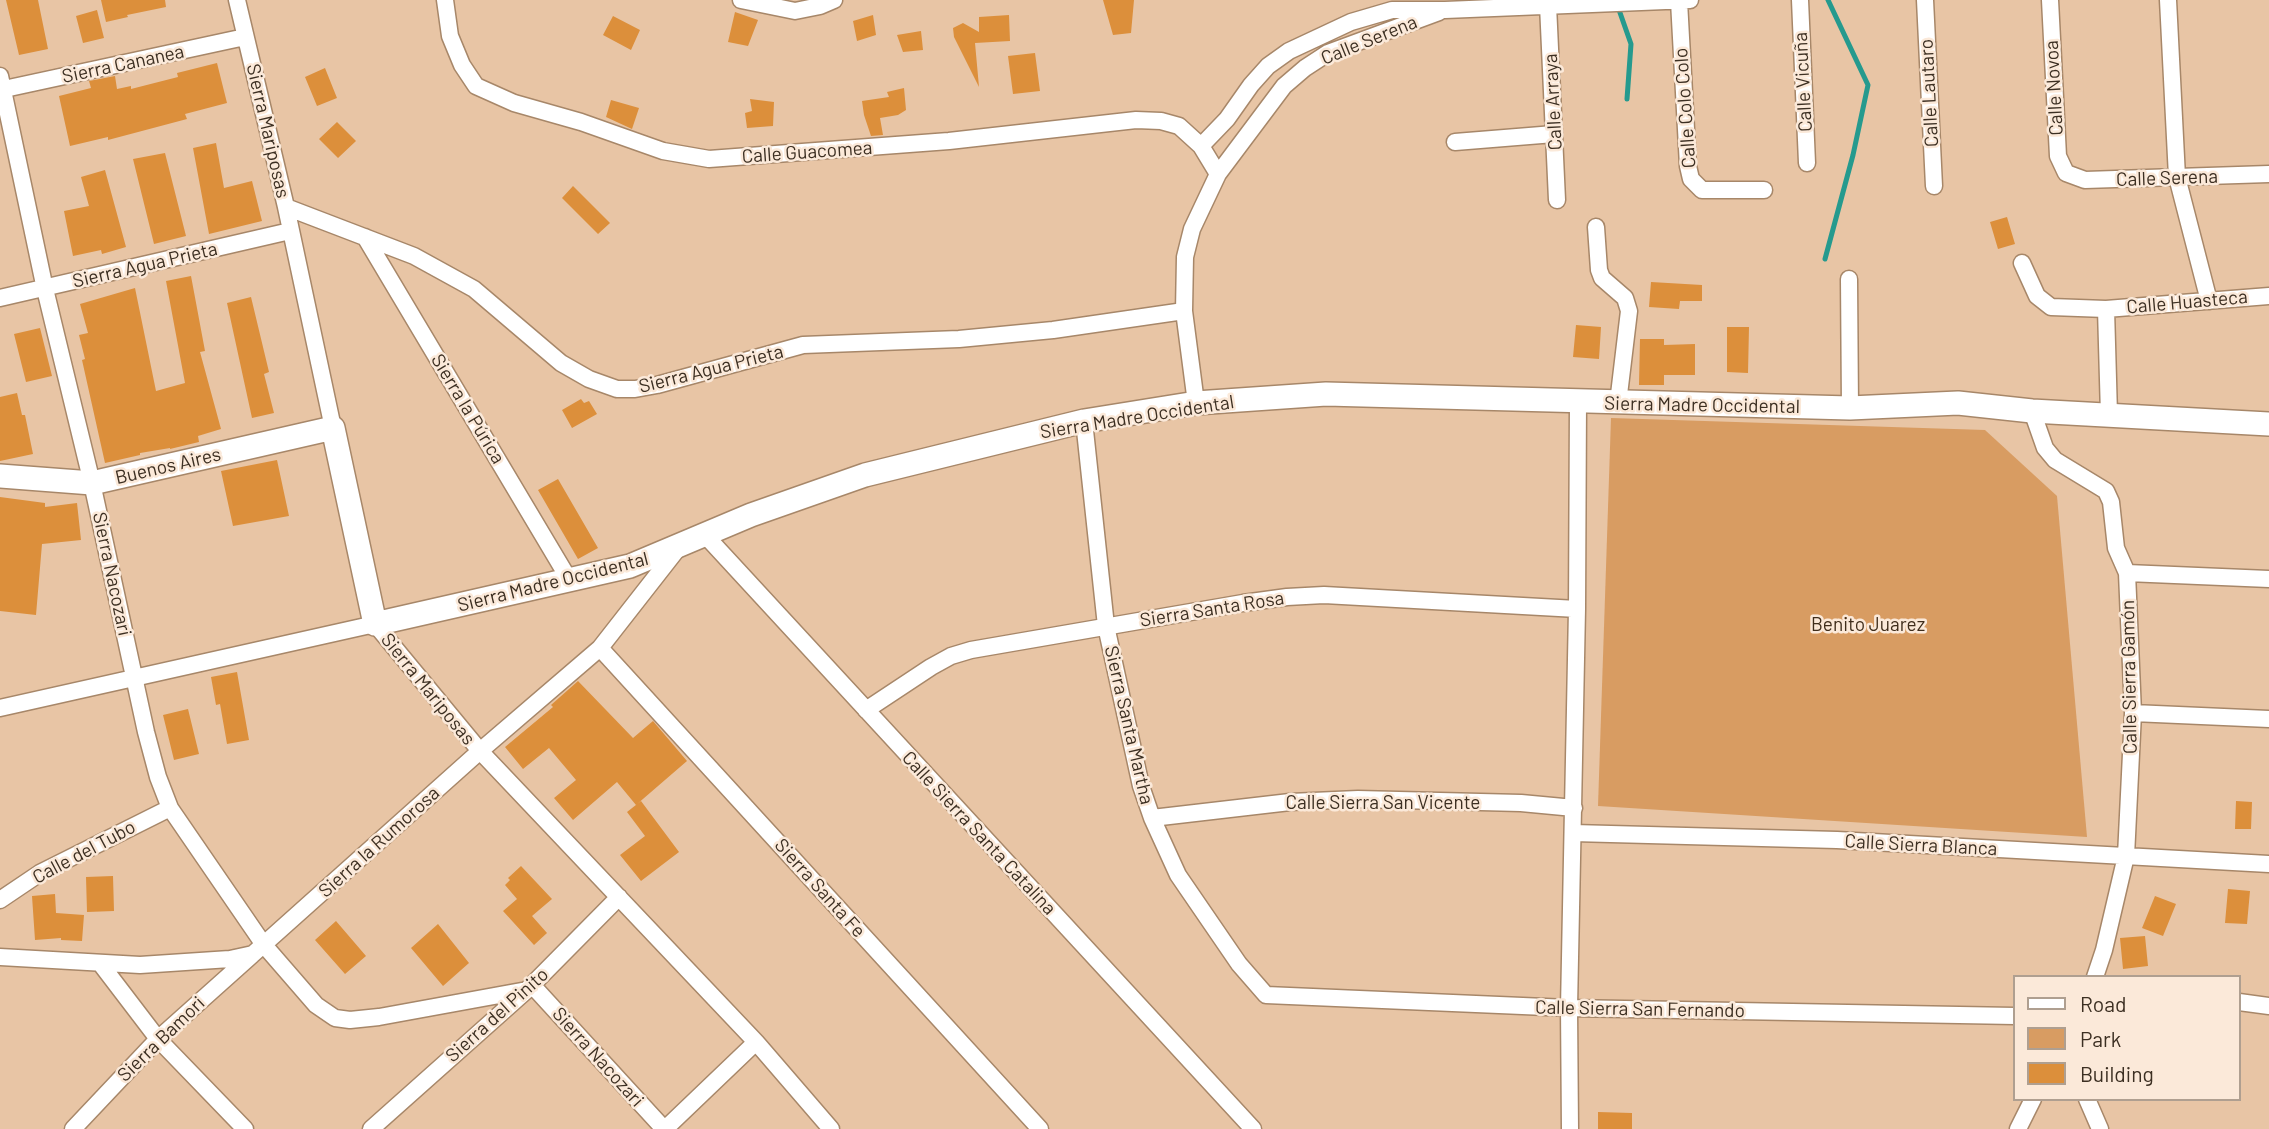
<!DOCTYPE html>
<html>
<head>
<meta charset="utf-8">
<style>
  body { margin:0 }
  #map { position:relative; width:2269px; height:1129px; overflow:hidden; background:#e8c5a5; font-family:Barlow,sans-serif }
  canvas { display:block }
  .legend { position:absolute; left:2013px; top:975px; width:228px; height:126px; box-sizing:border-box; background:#fbe9d9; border:2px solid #af9f90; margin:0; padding:9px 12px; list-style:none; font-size:21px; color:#3c2f22 }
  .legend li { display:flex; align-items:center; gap:14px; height:35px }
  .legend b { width:35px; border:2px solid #af9f90 }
</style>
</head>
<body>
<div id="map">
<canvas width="2269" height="1129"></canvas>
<ul class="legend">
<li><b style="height:9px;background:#fff"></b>Road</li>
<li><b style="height:19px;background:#d89c62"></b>Park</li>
<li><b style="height:19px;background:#dc8f3b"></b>Building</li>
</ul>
</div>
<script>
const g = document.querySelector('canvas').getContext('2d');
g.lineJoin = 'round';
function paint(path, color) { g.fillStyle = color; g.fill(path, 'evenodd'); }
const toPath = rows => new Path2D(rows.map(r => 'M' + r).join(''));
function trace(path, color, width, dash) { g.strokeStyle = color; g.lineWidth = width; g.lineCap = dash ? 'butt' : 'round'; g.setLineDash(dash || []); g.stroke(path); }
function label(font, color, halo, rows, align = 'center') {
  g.font = font + ' Barlow,sans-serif'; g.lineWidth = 5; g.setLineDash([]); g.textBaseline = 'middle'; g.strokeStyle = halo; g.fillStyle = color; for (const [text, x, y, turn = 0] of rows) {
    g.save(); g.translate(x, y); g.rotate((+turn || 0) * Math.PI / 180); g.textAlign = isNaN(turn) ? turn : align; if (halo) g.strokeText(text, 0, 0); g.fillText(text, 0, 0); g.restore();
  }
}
const green = toPath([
  [1611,418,1985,430,2057,496,2087,837,1598,806]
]);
const stream = toPath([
  [1618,7,1631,44,1627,99],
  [1825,259,1853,155,1868,85,1828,0]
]);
const building = toPath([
  [6,0,38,0,48,49,19,55],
  [101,0,165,0,166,7,127,15,128,17,106,22],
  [1103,0,1134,0,1131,33,1113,35],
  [97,10,104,38,83,43,76,16],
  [735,12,758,20,748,46,728,42],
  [873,15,876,35,857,41,853,21],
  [1009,15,1010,41,975,43,979,87,954,37,953,28,963,23,979,32,979,17],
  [613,16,640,30,631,50,603,35],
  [921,31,923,50,903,52,897,35],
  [1035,53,1040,91,1013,94,1008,56],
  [217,63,227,103,185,114,187,119,108,140,108,137,70,146,59,96,91,88,89,81,115,76,117,89,131,86,131,89,178,77,177,73],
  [325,68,337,98,317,106,305,77],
  [904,88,906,110,898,115,880,118,883,135,871,136,864,115,862,101,889,97,887,92],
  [750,99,774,102,773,126,747,128,745,113,752,111],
  [611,100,639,108,632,129,606,117],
  [337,122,356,141,338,158,319,139],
  [216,143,224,188,252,181,262,221,209,234,193,148],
  [165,153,186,236,154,244,133,159],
  [105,170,126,247,102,254,101,250,73,256,64,211,89,206,81,177],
  [573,186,610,223,598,234,562,198],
  [2007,217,2015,244,1998,249,1990,222],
  [191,276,205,351,200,352,221,429,198,436,199,442,170,449,170,448,140,453,140,455,105,463,82,360,85,359,79,335,88,333,80,304,135,288,156,391,185,383,166,281],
  [1651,282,1702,285,1702,301,1680,301,1679,309,1649,307],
  [251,297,269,372,264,374,274,413,252,418,227,303],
  [1576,325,1601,327,1599,359,1573,357],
  [1727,327,1749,327,1748,373,1727,372],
  [40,328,52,376,26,382,14,334],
  [1640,339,1664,339,1664,345,1695,344,1695,375,1664,375,1664,385,1639,385],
  [17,393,22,415,25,415,33,454,0,461,0,397],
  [581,399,584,403,589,401,597,414,572,428,562,410],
  [277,460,289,516,233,526,221,471],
  [558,479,598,548,578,559,538,490],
  [0,497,45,503,45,507,77,503,81,540,42,544,36,615,0,611],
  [237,672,249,740,227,744,220,704,216,705,211,677],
  [578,681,633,738,653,721,687,761,636,805,617,782,573,820,554,798,576,780,549,748,523,769,505,747,553,707,551,705],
  [188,709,199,754,174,760,163,715],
  [641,801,679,852,641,881,620,855,645,836,627,812],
  [2236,801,2252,802,2251,829,2235,829],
  [521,866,552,899,532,916,547,933,534,945,503,911,517,899,505,885,510,880,508,878],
  [113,876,114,911,87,912,86,877],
  [2228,889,2250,891,2247,924,2225,923],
  [55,894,56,913,84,915,82,941,61,940,61,938,35,940,32,896],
  [2155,896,2176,904,2163,936,2142,928],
  [336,921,366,956,345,974,315,940],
  [438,924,469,963,443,986,411,948],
  [2145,936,2148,966,2123,969,2120,938],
  [1598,1112,1632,1113,1632,1129,1598,1129]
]);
const street = toPath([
  [237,0,286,207,333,428],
  [445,0,450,36,462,65,476,86,514,103,581,122,663,151,709,159,949,141,1136,120,1161,121,1179,126,1201,146,1218,174],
  [741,0,795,11,820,6,834,0],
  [1800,0,1807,163],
  [1925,0,1934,186],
  [2050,0,2058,156,2066,173,2085,180,2269,174],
  [2168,0,2177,177,2209,301],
  [1679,1,1688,166,1691,179,1702,190,1764,190],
  [1548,5,1557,200],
  [0,76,45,289,92,483,146,732,158,777,170,808,264,945,316,1005,335,1018,350,1020,379,1017,527,990],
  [0,90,245,37],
  [1455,142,1554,134],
  [1201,146,1227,119,1251,85,1268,66,1289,51,1351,22,1392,10,1445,10,1690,0],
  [286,207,414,256,474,289,561,363,589,379,617,389,635,389,657,385,803,345,959,339,1053,330,1184,311],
  [1596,227,1599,270,1602,278,1625,298,1629,311,1618,403],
  [365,237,570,581],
  [2022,263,2037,296,2051,307,2106,309,2269,296],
  [1849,279,1850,408],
  [0,298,290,231],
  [2106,309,2109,415],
  [1196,403,1184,311,1185,257,1192,229,1218,174,1284,86,1305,68,1328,53,1439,12],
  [2032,411,2045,448,2055,460,2106,491,2111,502,2116,548,2127,573,2133,713,2126,856,2104,950,2095,977],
  [1084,421,1106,626,1141,786,1152,818,1178,875,1239,964,1266,995,1569,1008,2015,1016],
  [706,536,1253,1129],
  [2127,573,2269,579],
  [600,648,1040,1129],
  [0,708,375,624,480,751,756,1042,831,1129],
  [866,710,931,667,951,656,971,650,1243,603,1287,597,1324,595,1577,609],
  [2133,713,2269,719],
  [1152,818,1290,802,1358,799,1521,803,1574,808],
  [1573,833,1837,840,2269,864],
  [0,900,40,873,170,808],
  [0,957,140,965,230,959,253,954,480,751,600,648,679,547],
  [100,963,158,1039,245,1129],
  [532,985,664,1129],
  [2239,1002,2269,1006],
  [2087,1099,2100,1129],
  [73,1129,158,1039,252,955],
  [371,1129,527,990,619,897],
  [665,1129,756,1042],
  [1570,1129,1569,1008,1577,609,1578,402],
  [2018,1129,2033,1099]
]);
const secondary = toPath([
  [0,476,92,483,333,428,375,624,630,566,751,515,865,475,1084,421,1196,403,1326,394,1850,408,1958,403,2032,411,2269,424]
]);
const streetNames = [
  ["Calle Serena",1369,40,-22],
  ["Sierra Cananea",123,64,-12],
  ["Calle Vicuña",1803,82,-93],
  ["Calle Novoa",2054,88,-93],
  ["Calle Lautaro",1929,93,-93],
  ["Calle Arraya",1553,102,-93],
  ["Calle Colo Colo",1685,108,-94],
  ["Sierra Mariposas",268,131,77],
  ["Calle Guacomea",807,152,-4],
  ["Calle Serena",2167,178,-2],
  ["Sierra Agua Prieta",145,265,-13],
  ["Calle Huasteca",2187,302,-5],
  ["Sierra Agua Prieta",711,369,-14],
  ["Sierra Madre Occidental",1702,405,1],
  ["Sierra la Púrica",468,409,59],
  ["Sierra Madre Occidental",1137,417,-9],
  ["Buenos Aires",168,466,-13],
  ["Sierra Nacozari",112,574,78],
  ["Sierra Madre Occidental",553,582,-14],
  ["Sierra Santa Rosa",1212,609,-9],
  ["Calle Sierra Gamón",2129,677,-91],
  ["Sierra Mariposas",428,689,51],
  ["Sierra Santa Martha",1129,725,77],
  ["Calle Sierra San Vicente",1383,803],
  ["Calle Sierra Santa Catalina",979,833,47],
  ["Sierra la Rumorosa",379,842,-42],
  ["Calle Sierra Blanca",1921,845,3],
  ["Calle del Tubo",84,852,-28],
  ["Sierra Santa Fe",820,888,48],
  ["Calle Sierra San Fernando",1640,1009,1],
  ["Sierra del Pinito",497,1015,-42],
  ["Sierra Bamori",161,1039,-44],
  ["Sierra Nacozari",598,1057,48]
];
const parkNames = [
  ["Benito Juarez",1868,625]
];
paint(green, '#d89c62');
trace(stream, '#259a8e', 5);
paint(building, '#dc8f3b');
trace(street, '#a78769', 19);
trace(secondary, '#a78769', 26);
trace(street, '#fff', 16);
trace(secondary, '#fff', 23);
label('19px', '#3c2f22', '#fbe9d9', streetNames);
label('19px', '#3f2d1b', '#fbe9d9', parkNames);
</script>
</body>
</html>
